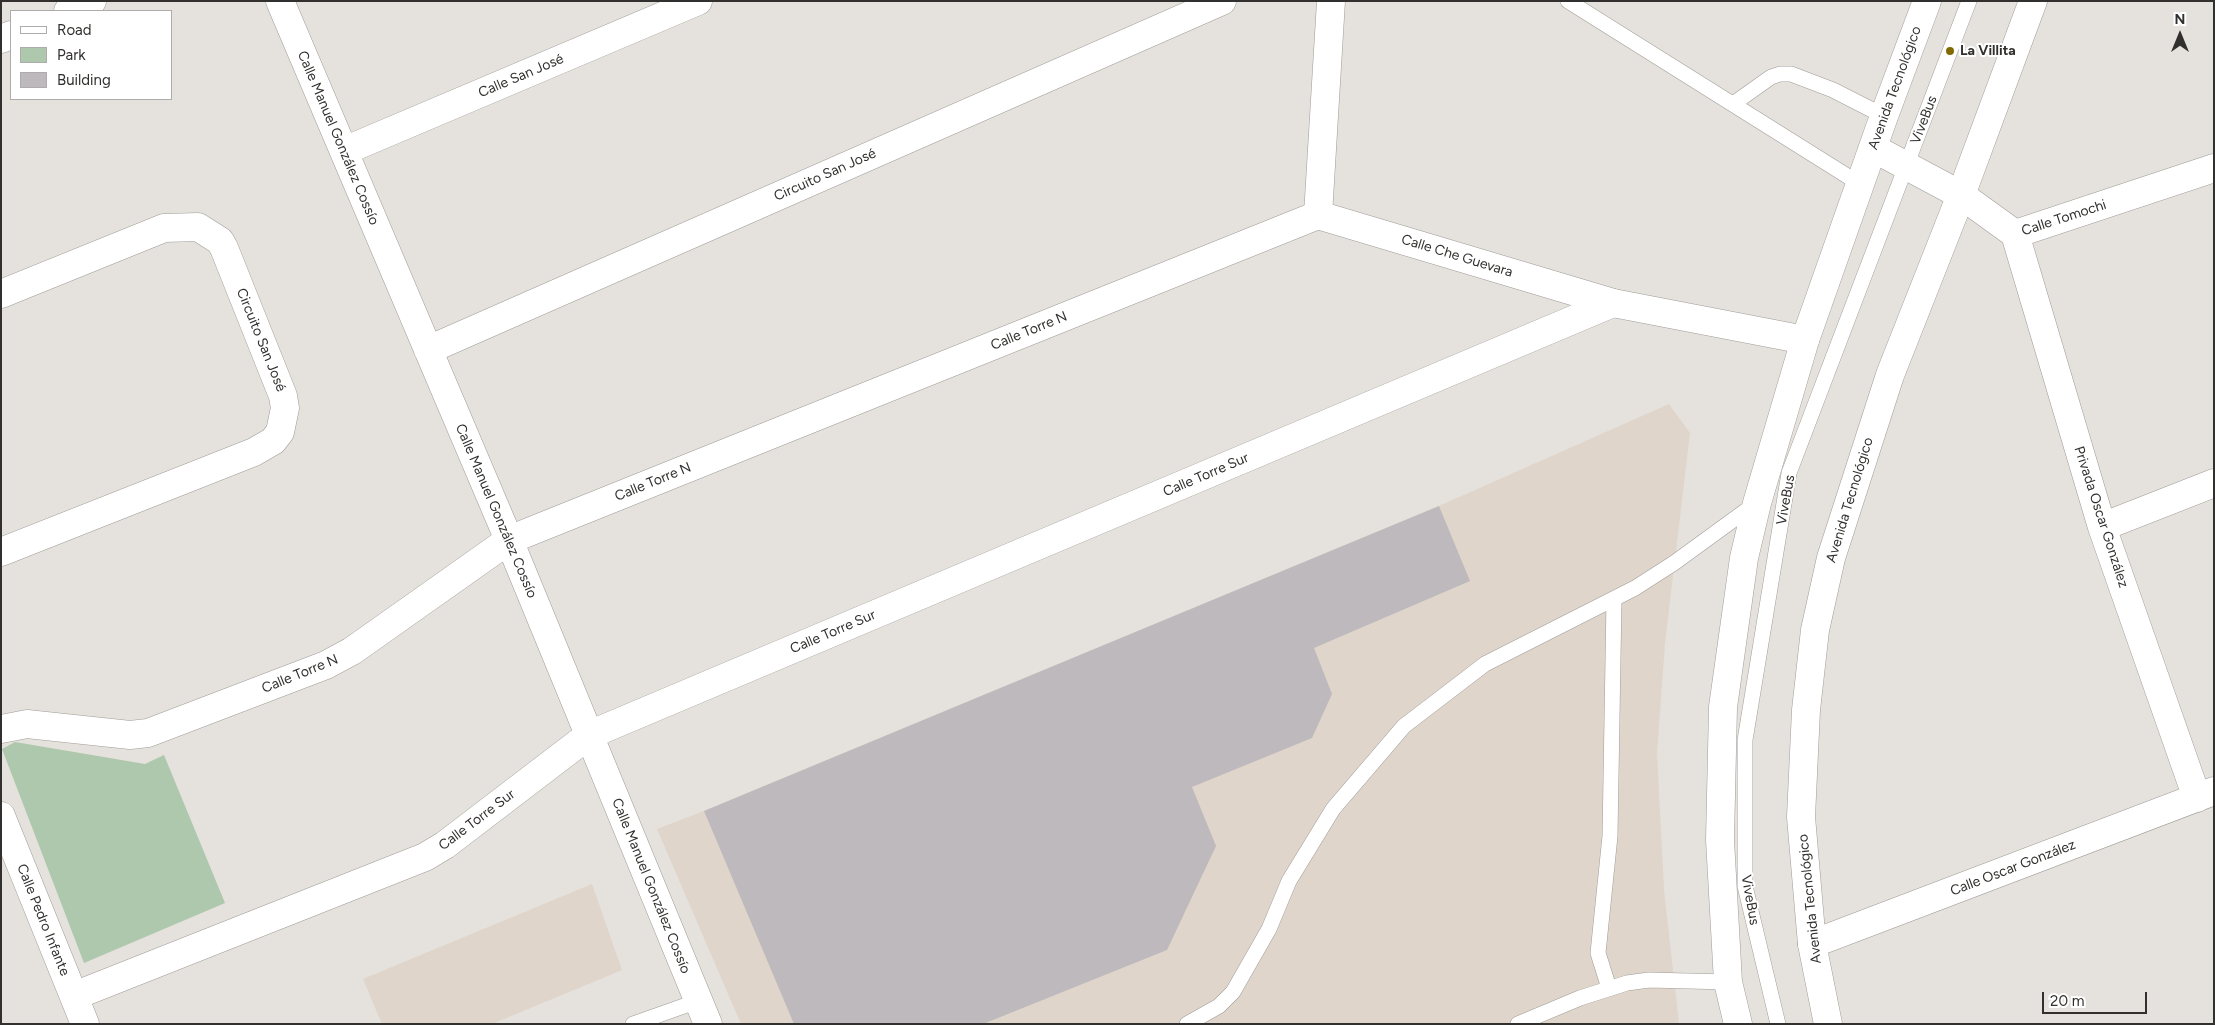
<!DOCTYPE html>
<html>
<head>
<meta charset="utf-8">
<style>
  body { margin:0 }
  #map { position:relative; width:2215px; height:1025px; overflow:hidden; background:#e5e1dc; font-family:Figtree,sans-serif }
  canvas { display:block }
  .frame { position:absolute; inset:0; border:2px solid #31302e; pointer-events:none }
  .legend { position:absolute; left:10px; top:10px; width:162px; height:90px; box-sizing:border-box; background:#fff; border:1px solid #adacab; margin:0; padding:6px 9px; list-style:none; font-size:15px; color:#31302e }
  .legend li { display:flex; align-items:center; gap:10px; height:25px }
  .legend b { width:25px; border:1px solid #adacab }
  .north { position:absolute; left:2155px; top:10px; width:50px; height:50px; -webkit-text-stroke:4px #fff; paint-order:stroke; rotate:0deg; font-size:14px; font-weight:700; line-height:20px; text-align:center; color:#31302e }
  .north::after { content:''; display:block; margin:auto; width:18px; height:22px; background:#31302e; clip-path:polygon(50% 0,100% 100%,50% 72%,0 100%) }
  .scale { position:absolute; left:2042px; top:992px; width:105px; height:22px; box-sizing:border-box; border:2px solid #31302e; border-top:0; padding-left:6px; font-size:15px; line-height:18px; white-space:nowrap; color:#31302e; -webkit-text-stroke:4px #fff; paint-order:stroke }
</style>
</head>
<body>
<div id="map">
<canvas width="2215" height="1025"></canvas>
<div class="frame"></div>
<ul class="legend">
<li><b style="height:6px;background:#fff"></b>Road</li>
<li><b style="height:14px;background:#adc8ad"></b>Park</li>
<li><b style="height:14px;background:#beb9bd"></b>Building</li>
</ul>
<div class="north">N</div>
<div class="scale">20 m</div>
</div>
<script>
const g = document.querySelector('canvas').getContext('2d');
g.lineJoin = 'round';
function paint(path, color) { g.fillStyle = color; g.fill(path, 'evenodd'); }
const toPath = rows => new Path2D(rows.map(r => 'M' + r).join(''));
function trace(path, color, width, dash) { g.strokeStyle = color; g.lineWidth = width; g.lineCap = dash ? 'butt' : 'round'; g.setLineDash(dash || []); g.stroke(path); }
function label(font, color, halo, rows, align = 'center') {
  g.font = font + ' Figtree,sans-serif'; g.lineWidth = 4; g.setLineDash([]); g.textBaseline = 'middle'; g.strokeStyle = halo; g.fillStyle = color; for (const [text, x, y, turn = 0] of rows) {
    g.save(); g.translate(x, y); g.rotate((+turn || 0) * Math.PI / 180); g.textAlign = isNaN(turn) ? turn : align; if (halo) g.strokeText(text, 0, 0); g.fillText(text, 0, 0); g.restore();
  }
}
const built = toPath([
  [1669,404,1690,433,1665,643,1657,753,1664,890,1679,1024,741,1024,657,829,704,811,1439,506],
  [592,884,622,970,492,1024,382,1024,363,979]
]);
const green = toPath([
  [15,742,145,764,164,755,225,903,84,963,2,749]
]);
const building = toPath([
  [1439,506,1470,581,1314,648,1332,694,1312,738,1192,787,1216,846,1167,950,983,1024,794,1024,704,811]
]);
const lane = toPath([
  [1568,1,1860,184],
  [1733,104,1771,77,1780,74,1791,74,1833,90,1884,116],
  [1609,988,1598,953,1610,836,1614,600],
  [633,1024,698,1001],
  [1187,1024,1219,1006,1233,992,1269,929,1289,881,1333,809,1404,726,1485,664,1635,588,1674,563,1755,504],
  [1518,1024,1580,998,1627,983,1649,980,1728,982],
  [1778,1024,1745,886,1745,740,1789,473,1969,1]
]);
const street = toPath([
  [280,1,509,540],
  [68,11,92,1],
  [1,39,11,35],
  [1873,148,1961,195,2015,234,2214,168],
  [344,151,698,1],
  [1318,215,1331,1],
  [2015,234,2102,527,2197,798],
  [1,294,164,228,198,227,220,241,224,248,283,396,285,408,280,432,273,441,254,452,1,552],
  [428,350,1222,1],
  [2102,527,2214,483],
  [1,816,85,1024],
  [1812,944,2214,791],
  [74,996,425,857,445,845,589,735,1613,303]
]);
const secondary = toPath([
  [509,540,708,1024],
  [1,729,27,724,130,735,148,733,326,665,352,651,509,540,1318,215,1613,303,1805,340]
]);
const primary = toPath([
  [1738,1024,1728,982,1720,840,1723,707,1744,558,1757,503,1805,340,1884,116,1927,1],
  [1828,1024,1812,944,1801,817,1806,710,1815,630,1831,558,1890,375,1961,195,2033,1]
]);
const markers = [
  [1950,51,5,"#826902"]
];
const poiNames = [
  ["La Villita",1960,51]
];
const streetNames = [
  ["Calle San José",521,76,-23],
  ["Avenida Tecnológico",1895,88,-70],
  ["ViveBus",1924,120,-69],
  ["Calle Manuel González Cossío",338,138,67],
  ["Circuito San José",825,175,-24],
  ["Calle Tomochi",2064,218,-18],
  ["Calle Che Guevara",1457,256,17],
  ["Calle Torre N",1029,331,-22],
  ["Circuito San José",261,340,68],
  ["Calle Torre Sur",1206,475,-23],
  ["Calle Torre N",653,482,-22],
  ["ViveBus",1786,500,-80],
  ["Avenida Tecnológico",1850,500,-73],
  ["Calle Manuel González Cossío",496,511,67],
  ["Privada Oscar González",2101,517,72],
  ["Calle Torre Sur",833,632,-23],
  ["Calle Torre N",300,674,-22],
  ["Calle Torre Sur",477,820,-37],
  ["Calle Oscar González",2013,868,-21],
  ["Calle Manuel González Cossío",651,886,68],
  ["Avenida Tecnológico",1810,899,-96],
  ["ViveBus",1750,900,80],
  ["Calle Pedro Infante",43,920,68]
];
paint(built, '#dfd5ca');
paint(green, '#adc8ad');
paint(building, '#beb9bd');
trace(lane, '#a09c98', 16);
trace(street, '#a09c98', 29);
trace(secondary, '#a09c98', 29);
trace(primary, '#a09c98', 29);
trace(lane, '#fff', 15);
trace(street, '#fff', 28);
trace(secondary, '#fff', 28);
trace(primary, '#fff', 28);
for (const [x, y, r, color] of markers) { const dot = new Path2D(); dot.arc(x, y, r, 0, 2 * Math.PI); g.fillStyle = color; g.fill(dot); trace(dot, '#fff', 2); }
label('bold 14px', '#31302e', '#fff', poiNames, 'left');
label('14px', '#31302e', '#fff', streetNames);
</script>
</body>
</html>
